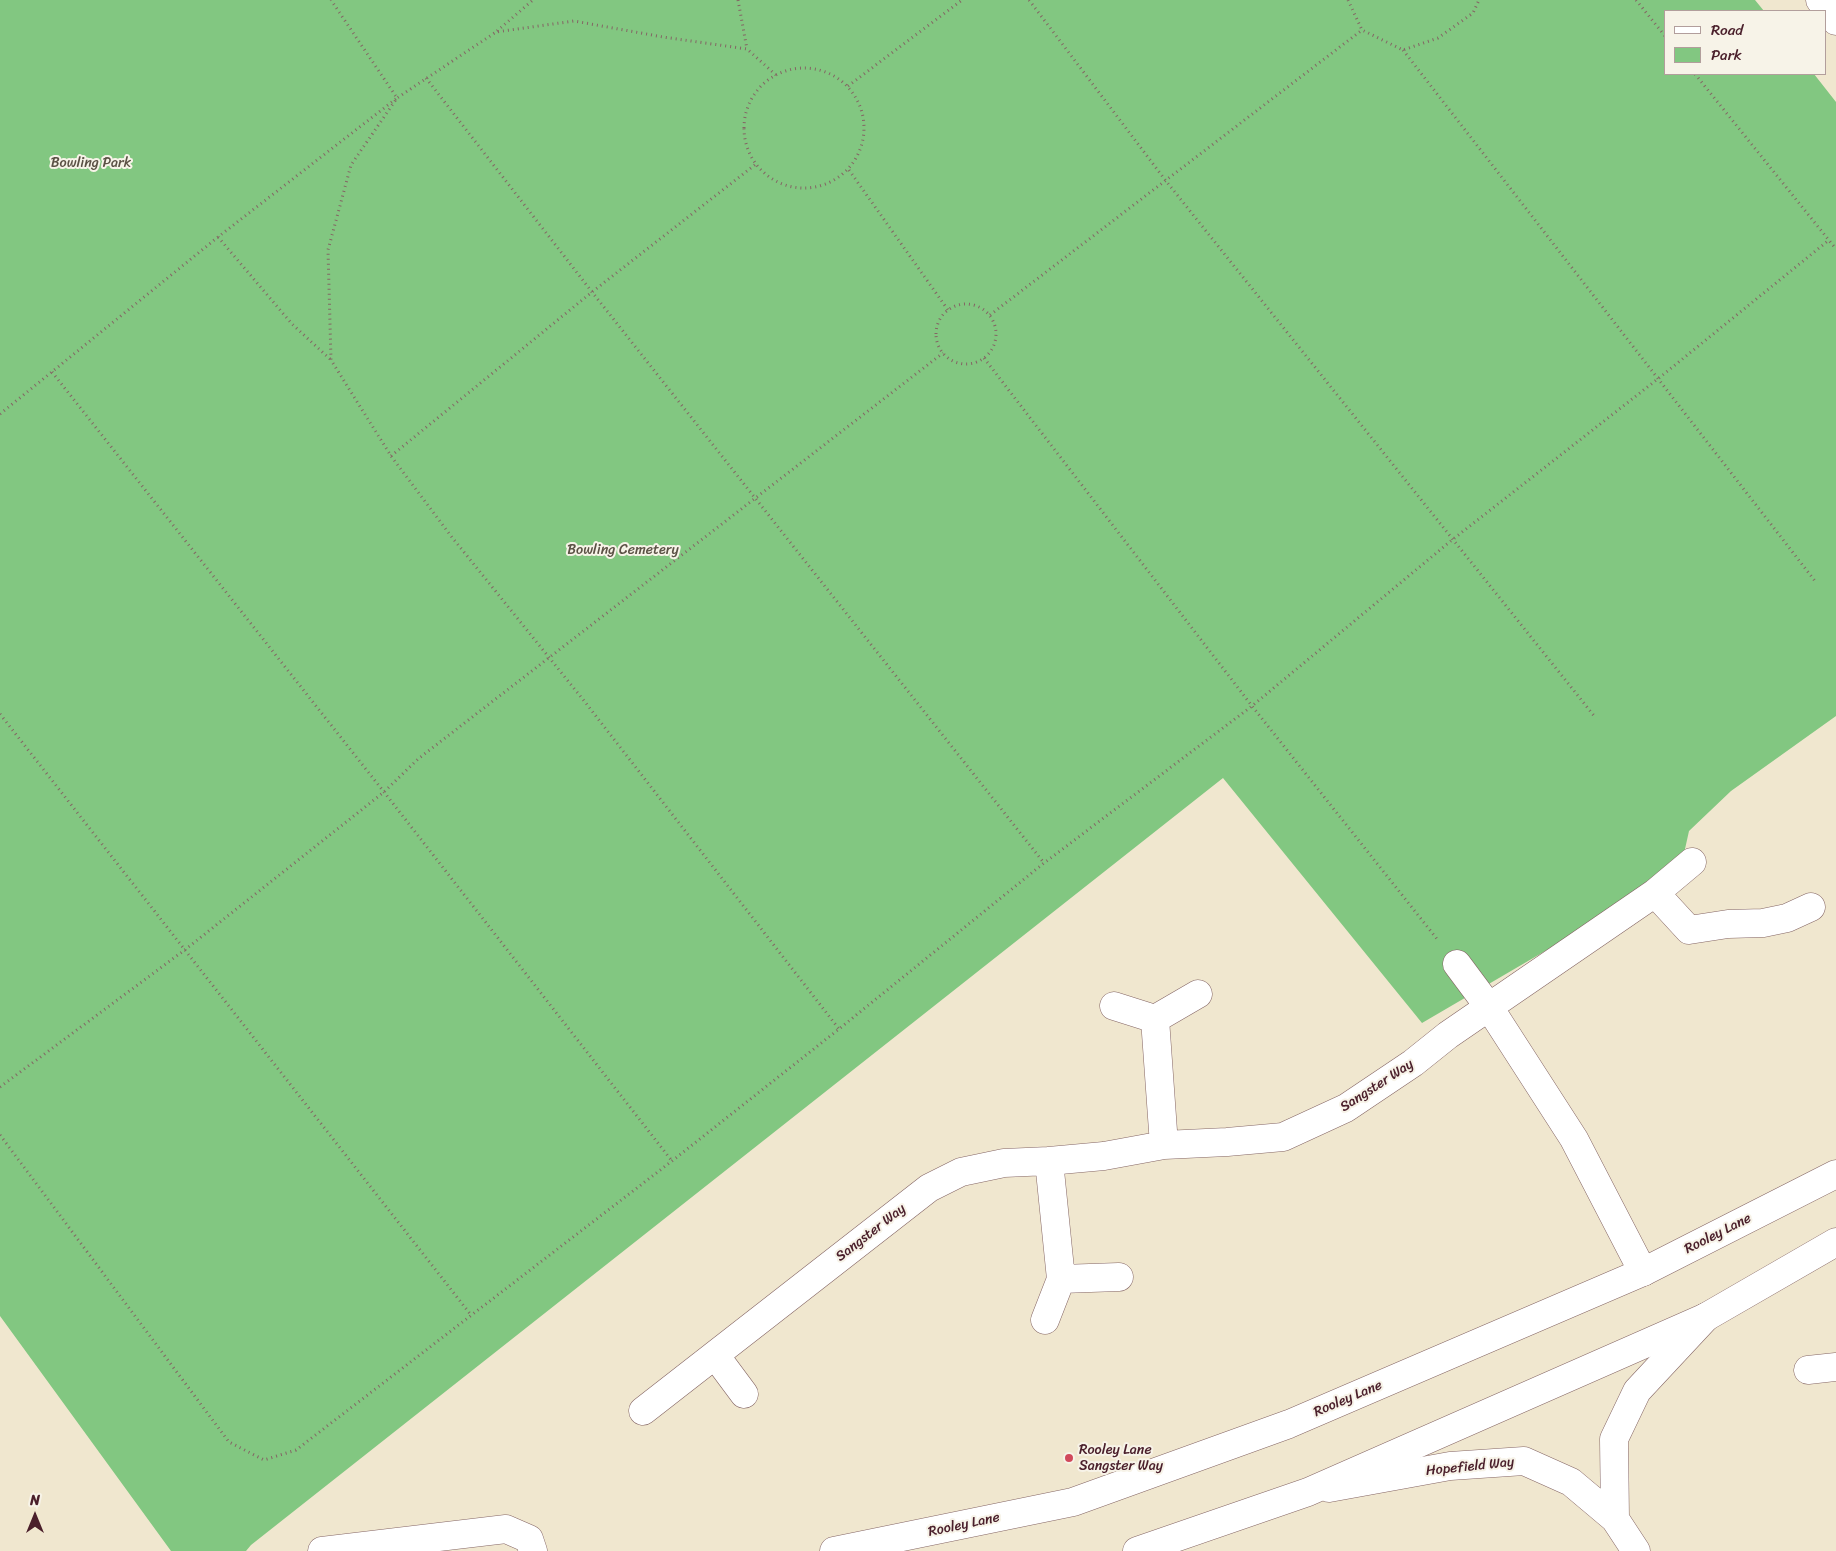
<!DOCTYPE html>
<html>
<head>
<meta charset="utf-8">
<style>
  body { margin:0 }
  #map { position:relative; width:1836px; height:1551px; overflow:hidden; background:#f0e7cf; font-family:Sriracha,sans-serif }
  canvas { display:block }
  .legend { position:absolute; left:1664px; top:10px; width:162px; height:65px; box-sizing:border-box; background:#f7f3e8; border:1px solid #b29e9c; margin:0; padding:6px 9px; list-style:none; font-size:15px; color:#4a1f2b }
  .legend li { display:flex; align-items:center; gap:10px; height:25px }
  .legend b { width:25px; border:1px solid #b29e9c }
  .north { position:absolute; left:10px; top:1491px; width:50px; height:50px; -webkit-text-stroke:4px #f7f3e8; paint-order:stroke; rotate:0deg; font-size:14px; font-weight:700; line-height:20px; text-align:center; color:#4a1f2b }
  .north::after { content:''; display:block; margin:auto; width:18px; height:22px; background:#4a1f2b; clip-path:polygon(50% 0,100% 100%,50% 72%,0 100%) }
</style>
</head>
<body>
<div id="map">
<canvas width="1836" height="1551"></canvas>
<ul class="legend">
<li><b style="height:6px;background:#fff"></b>Road</li>
<li><b style="height:14px;background:#82c781"></b>Park</li>
</ul>
<div class="north">N</div>
</div>
<script>
const g = document.querySelector('canvas').getContext('2d');
g.lineJoin = 'round';
function paint(path, color) { g.fillStyle = color; g.fill(path, 'evenodd'); }
const toPath = rows => new Path2D(rows.map(r => 'M' + r).join(''));
function trace(path, color, width, dash) { g.strokeStyle = color; g.lineWidth = width; g.lineCap = dash ? 'butt' : 'round'; g.setLineDash(dash || []); g.stroke(path); }
function label(font, color, halo, rows, align = 'center') {
  g.font = font + ' Sriracha,sans-serif'; g.lineWidth = 4; g.setLineDash([]); g.textBaseline = 'middle'; g.strokeStyle = halo; g.fillStyle = color; for (const [text, x, y, turn = 0] of rows) {
    g.save(); g.translate(x, y); g.rotate((+turn || 0) * Math.PI / 180); g.textAlign = isNaN(turn) ? turn : align; if (halo) g.strokeText(text, 0, 0); g.fillText(text, 0, 0); g.restore();
  }
}
const green = toPath([
  [0,0,1755,0,1764,11,1665,11,1665,74,1814,74,1836,102,1836,716,1731,791,1689,831,1683,858,1564,940,1422,1023,1223,778,251,1545,246,1551,171,1551,0,1316]
]);
const path = toPath([
  [738,0,747,49],
  [1029,0,1166,181,1595,717],
  [1348,0,1362,30,1403,50,1438,38,1473,13,1479,0],
  [1636,0,1665,36],
  [497,31,533,0],
  [1403,50,1815,581],
  '744 128a60 60 0 1 1 120 0a60 60 0 1 1-120 0Z',
  [1695,74,1836,249],
  [776,75,747,49,663,37,574,21,496,32,397,98,351,165,328,250,331,360,391,456,451,536,585,702,839,1029],
  [426,78,592,292,1044,863],
  [848,86,962,0],
  [849,170,948,310],
  [218,237,292,324,331,360],
  '936 334a30 30 0 1 1 60 0a30 30 0 1 1-60 0Z',
  [990,315,1362,30],
  [984,358,1252,706,1437,939],
  [52,372,384,792,672,1161],
  [0,414,218,237,397,98,331,0],
  [391,456,592,292,756,164],
  [0,714,471,1315],
  [0,1087,186,949,384,792,418,759,943,353],
  [0,1135,229,1442,264,1460,296,1450,672,1161,839,1029,1044,863,1252,706,1452,540,1659,378,1829,240]
]);
const minor = toPath([
  [1820,0,1836,21],
  [1655,893,1689,930,1728,924,1763,923,1787,918,1811,907],
  [1457,964,1489,1007,1574,1139,1643,1272],
  [1114,1006,1155,1019,1198,994],
  [1155,1019,1164,1145],
  [1049,1161,1061,1279],
  [1045,1320,1061,1279,1119,1277],
  [715,1355,744,1394],
  [1808,1370,1836,1367],
  [643,1411,929,1188,961,1172,1004,1163,1049,1161,1104,1156,1164,1145,1227,1142,1283,1137,1346,1108,1413,1063,1448,1035,1655,893,1692,862],
  [1329,1488,1450,1466,1524,1461,1571,1482,1615,1519,1636,1551],
  [1615,1519,1614,1439,1637,1391,1706,1317],
  [322,1551,506,1529,529,1539,533,1551]
]);
const highway = toPath([
  [834,1551,1073,1502,1289,1424,1643,1272,1836,1174],
  [1137,1551,1308,1492,1706,1317,1836,1242]
]);
const markers = [
  [1069,1458,5,"#d1495b"]
];
const parkNames = [
  ["Bowling Park",91,163],
  ["Bowling Cemetery",623,550]
];
const streetNames = [
  ["Sangster Way",1377,1086,-33],
  ["Sangster Way",871,1233,-38],
  ["Rooley Lane",1718,1234,-27],
  ["Rooley Lane",1348,1399,-23],
  ["Hopefield Way",1470,1467,-6],
  ["Rooley Lane",964,1525,-12]
];
const poiNames = [
  ["Rooley Lane",1079,1450],
  ["Sangster Way",1079,1466]
];
paint(green, '#82c781');
trace(minor, '#846564', 29);
trace(highway, '#846564', 29);
trace(path, '#846564', 3, [1, 4]);
trace(minor, '#fff', 28);
trace(highway, '#fff', 28);
for (const [x, y, r, color] of markers) { const dot = new Path2D(); dot.arc(x, y, r, 0, 2 * Math.PI); g.fillStyle = color; g.fill(dot); trace(dot, '#f7f3e8', 2); }
label('14px', '#5b5145', '#f7f3e8', parkNames);
label('14px', '#4a1f2b', '#f7f3e8', streetNames);
label('14px', '#4a1f2b', '#f7f3e8', poiNames, 'left');
</script>
</body>
</html>
